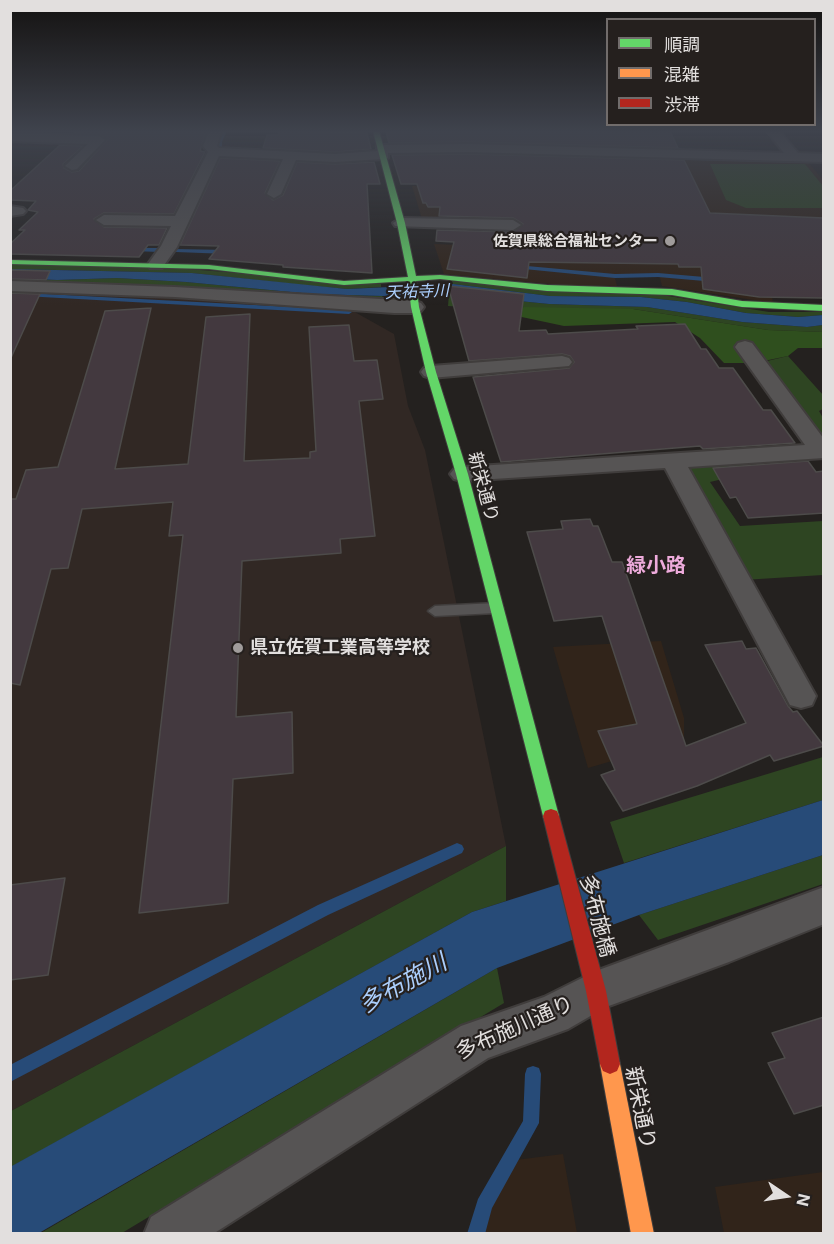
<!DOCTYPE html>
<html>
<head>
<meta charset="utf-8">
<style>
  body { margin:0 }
  #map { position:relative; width:834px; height:1244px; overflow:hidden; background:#24211f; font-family:Inter,"Noto Sans JP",sans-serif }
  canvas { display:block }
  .frame { position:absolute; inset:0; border:12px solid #e2dfde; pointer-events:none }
  .legend { position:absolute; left:606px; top:18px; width:210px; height:108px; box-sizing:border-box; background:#25201e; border:2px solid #716c6b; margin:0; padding:8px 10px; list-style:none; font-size:18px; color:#e2dfde }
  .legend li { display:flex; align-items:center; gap:12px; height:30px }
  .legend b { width:30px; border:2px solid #716c6b }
  .north { position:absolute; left:756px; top:1166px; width:60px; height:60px; -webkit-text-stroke:4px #25201e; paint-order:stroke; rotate:103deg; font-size:16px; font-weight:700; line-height:24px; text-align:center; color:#e2dfde }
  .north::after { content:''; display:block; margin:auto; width:21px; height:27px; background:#e2dfde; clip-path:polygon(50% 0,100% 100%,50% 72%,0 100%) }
</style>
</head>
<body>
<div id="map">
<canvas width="834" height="1244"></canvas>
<div class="frame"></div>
<ul class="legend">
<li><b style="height:8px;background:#63d668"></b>順調</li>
<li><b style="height:8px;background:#ff974d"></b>混雑</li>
<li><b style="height:8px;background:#b3261e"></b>渋滞</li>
</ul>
<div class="north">N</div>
</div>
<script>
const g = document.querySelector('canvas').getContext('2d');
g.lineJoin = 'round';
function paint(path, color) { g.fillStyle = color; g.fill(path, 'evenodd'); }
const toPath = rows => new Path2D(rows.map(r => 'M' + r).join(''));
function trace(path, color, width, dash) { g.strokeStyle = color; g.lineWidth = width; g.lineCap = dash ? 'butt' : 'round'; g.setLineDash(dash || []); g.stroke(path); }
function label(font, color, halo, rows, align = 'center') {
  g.font = font + ' Inter,"Noto Sans JP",sans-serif'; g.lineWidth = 4.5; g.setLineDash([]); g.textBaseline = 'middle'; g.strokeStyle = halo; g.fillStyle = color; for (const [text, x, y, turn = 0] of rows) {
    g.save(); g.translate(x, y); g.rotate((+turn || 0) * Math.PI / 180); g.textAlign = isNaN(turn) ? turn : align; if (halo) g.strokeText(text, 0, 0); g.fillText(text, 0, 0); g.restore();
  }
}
const commercial = toPath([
  [503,154,808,162,823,180,823,288,770,285,773,303,662,286,659,274,614,275,617,286,562,285,444,274,434,244,508,247,505,222,422,219,412,186,506,186],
  [661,641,684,718,684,740,588,768,553,647],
  [563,1154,577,1233,470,1233,500,1162],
  [823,1172,823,1233,724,1233,715,1187]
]);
const built = toPath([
  [11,292,196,299,353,311,394,334,408,406,425,450,506,846,11,1111]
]);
const green = toPath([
  [710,164,805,164,823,186,823,208,746,208,726,200],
  [11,264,161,267,381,284,381,287,347,289,303,285,192,273,11,269],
  [11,278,57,280,117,278,186,282,312,294,382,296,385,300,172,287,11,282],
  [452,281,662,295,769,312,823,312,823,315,798,317,746,313,687,302,641,297,550,296,453,284],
  [449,294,549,304,647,307,742,322,807,327,823,325,823,332,768,330,633,309,515,310,448,306],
  [788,356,823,395,823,409,819,411,823,418,823,438,819,439,763,362],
  [744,461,748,473,710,482,740,526,823,521,823,575,743,580,679,465],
  [823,757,823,800,624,863,610,822],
  [506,846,506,901,472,912,11,1167,11,1111],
  [823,855,823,884,658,940,639,915],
  [497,968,504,1003,122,1233,39,1234]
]);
const forest = toPath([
  [525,307,633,309,768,330,823,332,823,348,798,348,788,356,754,363,724,363,700,338,675,322,564,326,517,316,515,310]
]);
const water = toPath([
  [11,269,192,273,347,289,453,284,550,296,641,297,687,302,746,313,798,317,823,315,823,325,807,327,742,322,647,307,549,304,449,294,382,296,312,294,186,282,117,278,57,280,11,278],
  [823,800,823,855,639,915,497,968,39,1233,11,1233,10,1167,472,912]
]);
const stream = toPath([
  [223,131,227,131,222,142,222,148,220,149,218,148,218,142,223,131],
  [500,152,814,159,817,161,814,163,503,155,505,168,502,170,499,168,498,153,500,152],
  [219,153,223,154,194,216,189,217,219,153],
  [131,248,159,248,162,250,159,252,133,251,131,250,131,248],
  [174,249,228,250,231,252,228,254,176,252,174,251,174,249],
  [516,265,615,274,658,273,716,278,719,280,716,282,658,277,615,278,514,268,513,267,516,265],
  [26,293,349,310,352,312,349,314,24,296,24,294,26,293],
  [457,843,462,845,464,849,462,853,328,915,10,1082,10,1065,318,905,457,843],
  [533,1066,539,1068,541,1074,539,1123,492,1208,485,1234,467,1234,478,1199,523,1121,525,1074,527,1068,533,1066]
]);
const building = toPath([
  [77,131,206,131,200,151,205,152,174,214,104,213,94,219,104,227,167,228,159,245,148,245,139,257,10,254,10,244,25,230,19,230,38,212,28,210,36,201,10,200,10,191,60,145,83,146,63,164,64,168,72,172,79,171,107,140,99,134,74,133,77,131],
  [279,131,367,133,371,149,335,152,263,148,267,135,278,135,279,131],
  [403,131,670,131,678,148,468,142,389,143,386,132,403,131],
  [468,154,684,160,710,213,824,218,824,298,759,297,703,289,701,267,679,267,678,264,529,262,527,278,447,269,454,242,436,241,437,230,513,232,523,224,513,218,439,216,440,207,428,207,426,203,423,203,417,184,401,184,392,155,468,154],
  [220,158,280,161,265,193,273,200,283,195,297,162,335,164,374,162,380,184,367,184,372,273,283,267,283,265,209,259,219,246,180,245,220,158],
  [10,270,50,271,46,280,10,279,10,270],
  [448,286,524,294,519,331,546,330,548,334,638,329,636,326,685,324,701,349,706,349,719,368,733,368,763,410,771,410,795,443,703,449,700,446,501,462,473,377,569,368,574,362,570,356,562,354,469,361,448,286],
  [10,293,40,294,10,360,10,293],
  [151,308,115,469,188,464,206,317,250,314,244,461,310,458,310,452,316,451,309,327,349,325,354,361,377,360,383,399,359,401,375,536,340,539,341,553,242,561,236,717,292,712,293,773,233,779,228,903,139,913,183,535,169,536,173,502,82,509,68,568,51,569,20,685,10,683,10,499,16,499,26,470,58,467,105,311,151,308],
  [808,461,816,472,824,471,824,513,748,518,736,497,730,498,713,468,808,461],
  [590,519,593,526,598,526,612,562,622,562,686,746,746,723,705,645,742,641,746,649,756,648,788,706,793,712,797,711,824,746,774,761,770,755,697,786,623,811,601,775,615,770,598,731,637,724,602,616,554,621,527,532,563,529,561,521,590,519],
  [65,878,48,975,10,980,10,885,65,878],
  [824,1017,824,1105,794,1114,768,1063,785,1058,772,1033,824,1017]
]);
const lane = toPath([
  [496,603,503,608,496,613,435,616,428,611,435,606,496,603]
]);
const street = toPath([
  [209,131,221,131,217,146,219,148,335,154,377,151,377,146,382,145,468,144,784,153,767,131,779,131,798,153,824,154,824,162,468,152,388,153,388,158,383,159,335,162,296,160,281,194,274,198,267,194,283,159,219,156,177,247,162,268,150,268,148,264,161,246,171,226,104,225,96,220,104,215,175,216,208,152,203,146,209,131],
  [10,133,99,136,105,140,77,169,72,170,65,166,88,144,10,141,10,133],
  [10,206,23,208,26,211,23,214,10,216,10,206],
  [401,218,513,220,521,225,513,230,395,226,393,223,401,218],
  [10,281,175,287,415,301,421,303,424,307,421,311,415,313,394,313,175,297,10,291,10,281],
  [745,341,752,343,824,439,824,458,688,467,816,696,812,705,801,708,790,705,665,468,462,481,454,479,450,474,454,469,462,467,805,445,735,347,738,343,745,341],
  [562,356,569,358,572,362,569,366,431,378,424,376,421,372,424,368,431,366,562,356],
  [824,887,824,924,729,962,606,1007,568,1029,488,1058,213,1234,144,1234,151,1217,461,1026,544,997,596,971,824,887]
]);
const fast = toPath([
  [373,131,379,131,405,223,416,276,440,275,547,285,672,289,742,301,824,305,824,311,742,307,672,295,547,291,440,279,416,281,419,307,436,372,468,474,559,816,557,821,551,823,545,821,543,816,456,474,426,372,411,307,408,281,344,285,209,269,10,264,10,260,209,265,344,281,408,277,397,223,373,131]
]);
const slow = toPath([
  [610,1054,617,1057,620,1064,654,1234,631,1234,600,1064,603,1057,610,1054]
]);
const jam = toPath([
  [551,809,557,811,559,816,606,991,620,1064,617,1071,610,1074,603,1071,600,1064,586,991,543,816,545,811,551,809]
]);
const markers = [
  [670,241,6,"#a09c9b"],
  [238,648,6,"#a09c9b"]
];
const farPoinames = [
  ["佐賀県総合福祉センター",658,241]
];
const farWaternames = [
  ["天祐寺川",417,292,-2]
];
const streetNames = [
  ["新栄通り",483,487,75]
];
const poiNames = [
  ["県立佐賀工業高等学校",250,648]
];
const neighbourhoodNames = [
  ["緑小路",656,566]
];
const nearStreetnames = [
  ["多布施橋",597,916,75],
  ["多布施川通り",515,1028,-24],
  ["新栄通り",640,1108,79]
];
const nearWaternames = [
  ["多布施川",403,984,-29]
];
paint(commercial, '#31241a');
paint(built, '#312824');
paint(green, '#2e4522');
paint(forest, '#2f4f1e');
paint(water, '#274b78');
paint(stream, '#274b78');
paint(building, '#43393f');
trace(building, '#4d4b4a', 1.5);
trace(lane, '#403d3c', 3);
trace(street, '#403d3c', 4);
trace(fast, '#403d3c', 2);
trace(slow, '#403d3c', 2);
trace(jam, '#403d3c', 2);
paint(lane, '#565454');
paint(street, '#565454');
paint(fast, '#63d668');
paint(slow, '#ff974d');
paint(jam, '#b3261e');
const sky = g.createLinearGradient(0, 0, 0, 305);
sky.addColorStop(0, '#141211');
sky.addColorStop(0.43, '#3f434d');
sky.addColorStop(1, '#3f434d00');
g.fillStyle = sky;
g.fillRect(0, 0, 834, 305);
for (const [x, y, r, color] of markers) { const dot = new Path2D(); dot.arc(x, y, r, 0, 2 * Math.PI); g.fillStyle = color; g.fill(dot); trace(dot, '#25201e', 2); }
label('bold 15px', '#e2dfde', '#25201e', farPoinames, 'right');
label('italic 16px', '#abcefc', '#25201e', farWaternames);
label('18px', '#e2dfde', '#25201e', streetNames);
label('bold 18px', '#e2dfde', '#25201e', poiNames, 'left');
label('bold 20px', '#eeabdc', '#25201e', neighbourhoodNames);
label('21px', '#e2dfde', '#25201e', nearStreetnames);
label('italic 24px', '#abcefc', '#25201e', nearWaternames);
</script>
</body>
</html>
